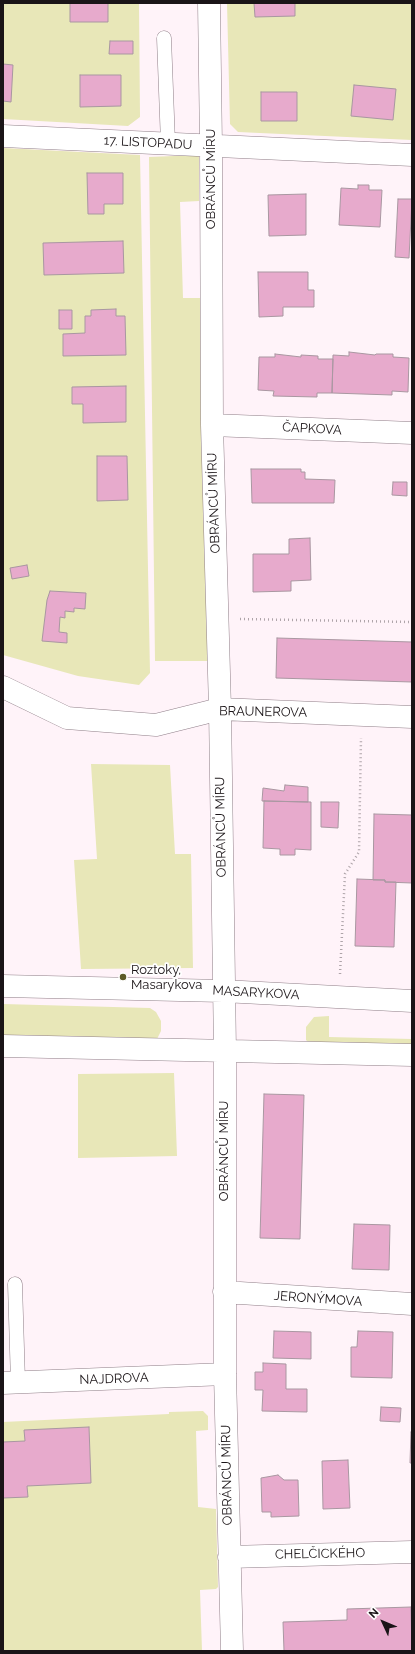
<!DOCTYPE html>
<html>
<head>
<meta charset="utf-8">
<style>
  body { margin:0 }
  #map { position:relative; width:415px; height:1654px; overflow:hidden; background:#fff3f9; font-family:Raleway,sans-serif }
  canvas { display:block }
  .frame { position:absolute; inset:0; border:4px solid #1a1417; pointer-events:none }
  .north { position:absolute; left:363px; top:1602px; width:40px; height:40px; -webkit-text-stroke:3px #fff; paint-order:stroke; rotate:314deg; font-size:11px; font-weight:700; line-height:16px; text-align:center; color:#1a1417 }
  .north::after { content:''; display:block; margin:auto; width:14px; height:18px; background:#1a1417; clip-path:polygon(50% 0,100% 100%,50% 72%,0 100%) }
</style>
</head>
<body>
<div id="map">
<canvas width="415" height="1654"></canvas>
<div class="frame"></div>
<div class="north">N</div>
</div>
<script>
const g = document.querySelector('canvas').getContext('2d');
g.lineJoin = 'round';
function paint(path, color) { g.fillStyle = color; g.fill(path, 'evenodd'); }
const toPath = rows => new Path2D(rows.map(r => 'M' + r).join(''));
function trace(path, color, width, dash) { g.strokeStyle = color; g.lineWidth = width; g.lineCap = dash ? 'butt' : 'round'; g.setLineDash(dash || []); g.stroke(path); }
function label(font, color, halo, rows, align = 'center') {
  g.font = font + ' Raleway,sans-serif'; g.lineWidth = 3.5; g.setLineDash([]); g.textBaseline = 'middle'; g.strokeStyle = halo; g.fillStyle = color; for (const [text, x, y, turn = 0] of rows) {
    g.save(); g.translate(x, y); g.rotate((+turn || 0) * Math.PI / 180); g.textAlign = isNaN(turn) ? turn : align; if (halo) g.strokeText(text, 0, 0); g.fillText(text, 0, 0); g.restore();
  }
}
const green = toPath([
  [3,3,139,3,140,117,128,126,3,119],
  [227,3,412,3,412,140,238,132,230,124],
  [3,148,140,155,150,673,139,685,78,676,3,655],
  [199,155,199,201,180,202,183,298,202,298,209,661,155,661,149,157],
  [91,764,170,765,175,854,191,854,193,968,81,969,74,860,97,859],
  [3,1004,150,1008,156,1012,161,1021,161,1031,157,1039,3,1039],
  [329,1016,329,1037,412,1039,412,1051,314,1048,306,1040,306,1027,314,1017],
  [174,1073,177,1156,78,1158,78,1074],
  [203,1411,208,1416,208,1430,196,1431,198,1507,216,1509,218,1587,216,1589,200,1590,202,1651,3,1651,3,1422,169,1414,169,1412]
]);
const building = toPath([
  [70,3,108,3,108,22,70,22,70,3],
  [254,3,295,3,295,16,255,17,254,3],
  [110,41,133,41,133,54,109,54,110,41],
  [3,64,13,65,11,102,3,101,3,64],
  [80,75,121,75,121,106,80,107,80,75],
  [354,85,396,89,393,120,351,116,354,85],
  [261,92,297,92,297,121,261,121,261,92],
  [87,173,123,173,123,204,104,204,104,214,88,214,87,173],
  [358,185,369,185,369,190,382,190,380,227,339,225,341,188,358,189,358,185],
  [306,194,306,235,269,236,268,195,306,194],
  [398,199,412,199,409,258,395,257,398,199],
  [123,241,124,273,44,275,43,243,123,241],
  [258,272,308,272,308,290,314,290,314,307,283,307,283,316,259,317,258,272],
  [116,309,116,316,125,316,126,355,63,356,63,334,85,333,85,316,91,316,91,310,116,309],
  [59,310,72,310,72,329,59,329,59,310],
  [349,352,375,355,376,354,393,354,393,357,409,358,408,392,392,391,392,395,332,393,333,355,349,356,349,352],
  [275,354,301,357,301,355,318,356,318,359,333,359,332,393,317,393,317,397,273,396,274,391,258,390,259,357,275,357,275,354],
  [126,386,126,422,83,423,83,404,72,404,72,387,126,386],
  [97,456,127,456,128,500,97,501,97,456],
  [251,469,301,469,301,472,305,472,305,479,335,480,334,503,252,503,251,469],
  [393,482,407,482,407,496,392,495,393,482],
  [310,538,311,580,291,581,291,591,253,592,253,554,289,554,289,539,310,538],
  [27,565,29,576,12,579,10,568,27,565],
  [50,591,86,593,85,609,74,608,74,612,65,611,65,618,60,617,59,632,67,633,67,643,42,641,47,600,50,591],
  [277,638,412,642,412,682,276,678,277,638],
  [285,785,308,787,308,802,262,801,263,788,284,791,285,785],
  [264,801,311,802,311,850,295,849,295,855,280,855,280,849,263,848,264,801],
  [321,802,339,802,338,828,321,827,321,802],
  [374,814,412,815,412,883,385,882,385,880,373,880,374,814],
  [357,879,385,880,385,882,396,882,394,947,355,946,357,879],
  [264,1094,304,1095,300,1239,260,1238,264,1094],
  [354,1224,390,1225,389,1270,352,1269,354,1224],
  [274,1331,311,1332,311,1359,273,1358,274,1331],
  [358,1331,393,1332,392,1378,351,1377,351,1347,357,1347,358,1331],
  [263,1363,286,1364,286,1389,307,1389,307,1412,262,1411,263,1390,255,1390,255,1372,263,1372,263,1363],
  [381,1407,401,1408,400,1422,380,1421,381,1407],
  [89,1427,91,1483,27,1486,28,1497,3,1498,3,1442,25,1441,24,1430,89,1427],
  [411,1432,412,1432,412,1463,410,1463,411,1432],
  [348,1460,350,1508,323,1509,322,1461,348,1460],
  [278,1475,284,1480,298,1480,299,1516,271,1517,271,1512,262,1512,261,1478,278,1475],
  [411,1607,412,1651,284,1651,283,1622,347,1620,347,1609,411,1607]
]);
const path = toPath([
  [240,619,412,622],
  [340,974,345,874,359,852,361,738]
]);
const lane = toPath([
  [164,38,168,143],
  [15,1284,18,1382]
]);
const street = toPath([
  [209,3,211,146,212,425,220,709,225,1051,225,1374,232,1651],
  [3,136,412,155],
  [212,425,412,433],
  [3,687,67,718,156,725,220,709,412,717],
  [3,986,223,991,412,1001],
  [3,1046,412,1055],
  [224,1292,412,1304],
  [3,1383,225,1374],
  [229,1557,412,1552]
]);
const markers = [
  [123,977,4,"#5d5a27"]
];
const streetNames = [
  ["17. LISTOPADU",148,143,3],
  ["OBRÁNCŮ MÍRU",211,179,-90],
  ["ČAPKOVA",312,429,3],
  ["OBRÁNCŮ MÍRU",214,503,-92],
  ["BRAUNEROVA",263,712,1],
  ["OBRÁNCŮ MÍRU",221,827,-91],
  ["MASARYKOVA",256,993,3],
  ["OBRÁNCŮ MÍRU",224,1151,-90],
  ["JERONÝMOVA",318,1299,4],
  ["NAJDROVA",114,1379,-2],
  ["OBRÁNCŮ MÍRU",227,1475,-91],
  ["CHELČICKÉHO",320,1554,-1]
];
const poiNames = [
  ["Roztoky,",131,970],
  ["Masarykova",131,985]
];
paint(green, '#e8e7b8');
paint(building, '#e7aacc');
trace(building, '#a997a1', 1);
trace(lane, '#907f88', 15);
trace(street, '#907f88', 23);
trace(path, '#aea4a9', 2.5, [1, 3]);
trace(lane, '#fff', 14);
trace(street, '#fff', 22);
for (const [x, y, r, color] of markers) { const dot = new Path2D(); dot.arc(x, y, r, 0, 2 * Math.PI); g.fillStyle = color; g.fill(dot); trace(dot, '#fff', 1.5); }
label('13px', '#1a1417', '#fff', streetNames);
label('13px', '#1a1417', '#fff', poiNames, 'left');
</script>
</body>
</html>
